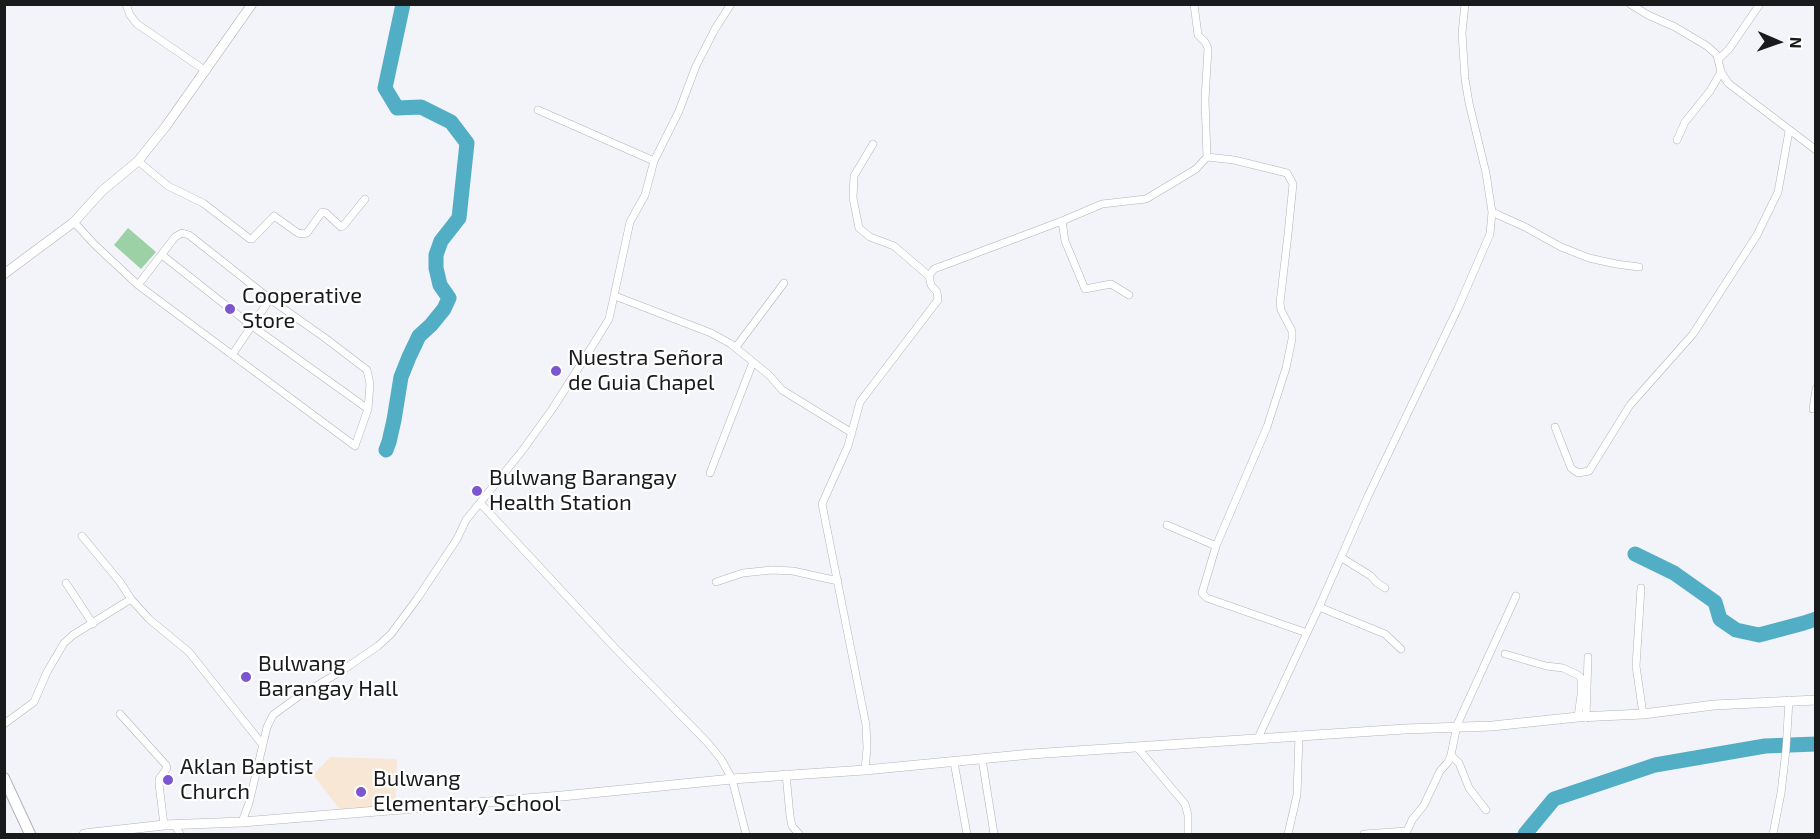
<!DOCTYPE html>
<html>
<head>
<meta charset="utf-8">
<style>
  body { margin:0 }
  #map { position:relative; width:1820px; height:839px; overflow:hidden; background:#f3f4fa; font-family:"Exo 2",sans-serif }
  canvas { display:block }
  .frame { position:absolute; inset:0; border:6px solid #191a1c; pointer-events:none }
  .north { position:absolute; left:1748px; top:12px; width:60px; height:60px; -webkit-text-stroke:4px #fff; paint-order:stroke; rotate:92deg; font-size:16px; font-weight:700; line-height:24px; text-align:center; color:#191a1c }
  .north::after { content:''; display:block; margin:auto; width:21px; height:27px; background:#191a1c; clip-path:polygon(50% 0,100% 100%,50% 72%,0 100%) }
</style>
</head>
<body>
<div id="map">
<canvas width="1820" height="839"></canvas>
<div class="frame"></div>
<div class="north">N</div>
</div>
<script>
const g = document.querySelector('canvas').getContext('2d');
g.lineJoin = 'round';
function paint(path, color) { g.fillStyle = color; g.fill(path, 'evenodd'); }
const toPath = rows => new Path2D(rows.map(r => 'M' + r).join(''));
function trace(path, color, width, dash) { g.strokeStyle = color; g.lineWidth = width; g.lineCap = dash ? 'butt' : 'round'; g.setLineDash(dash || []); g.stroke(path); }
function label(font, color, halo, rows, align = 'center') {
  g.font = font + ' "Exo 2",sans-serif'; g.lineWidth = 4.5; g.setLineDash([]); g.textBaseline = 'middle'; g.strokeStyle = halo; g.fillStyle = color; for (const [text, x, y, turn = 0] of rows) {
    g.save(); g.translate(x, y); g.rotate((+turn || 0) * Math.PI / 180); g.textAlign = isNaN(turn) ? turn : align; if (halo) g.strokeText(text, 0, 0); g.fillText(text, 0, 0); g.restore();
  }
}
const education = toPath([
  [330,757,397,759,395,808,341,811,313,775]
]);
const green = toPath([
  [128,228,156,252,141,269,114,245]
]);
const river = toPath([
  [386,450,389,442,394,420,401,377,409,357,419,336,431,325,444,309,449,298,440,285,436,268,436,255,441,241,459,218,467,143,451,122,421,107,397,108,385,88,403,4],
  [1635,554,1674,573,1715,602,1720,619,1736,630,1759,635,1804,623,1816,619],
  [1525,834,1554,799,1655,765,1765,746,1816,744]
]);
const street = toPath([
  [126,4,130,15,137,24,206,71],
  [1630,4,1648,15,1675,27,1707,46,1717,55,1721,72,1728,83,1816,150],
  [1719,59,1729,49,1760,4],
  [538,110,654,161],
  [1677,140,1685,122,1710,91,1721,72],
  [873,144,854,176,853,198,859,228,870,237,894,246,929,276],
  [1207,157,1234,160,1287,173,1293,184,1288,234,1280,303,1281,310,1292,331,1292,339,1286,368,1267,427,1216,546,1202,593,1207,598,1307,633],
  [138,161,168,186,203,203,250,239,252,239,274,216,298,233,302,234,307,233,322,212,326,213,341,227,344,225,365,199],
  [1492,212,1525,227,1561,247,1589,258,1616,264,1639,267],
  [1062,221,1065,241,1085,289,1111,284,1129,295],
  [74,222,94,244,138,285,355,446,368,409,370,384,367,370,325,338,270,299,189,235,182,233,175,237,138,285],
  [162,255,252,326,368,409],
  [615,296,711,333,731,344,769,375,782,390,852,433],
  [736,347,784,283],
  [232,355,270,299],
  [1813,409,1816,389],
  [1555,427,1571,468,1578,473,1589,471,1630,405,1693,334,1757,235,1778,192,1789,131],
  [710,473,753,362],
  [481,504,614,647,707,742,721,759,732,779,746,834],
  [1167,525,1216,546],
  [82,536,120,582,131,599,149,619,189,652,262,744],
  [1342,558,1371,576,1376,582,1385,588],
  [716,582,743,573,772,570,793,571,838,581],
  [66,583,93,624],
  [1641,588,1636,666,1643,714],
  [1319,607,1385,634,1401,649],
  [1505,654,1546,666,1563,668,1578,675,1581,678,1581,695,1578,717],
  [120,714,166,765,167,768,159,779,159,784,164,825],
  [1586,718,1588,657],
  [4,724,34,702,47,672,64,643,73,635,131,599],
  [1258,738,1319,607,1368,496,1458,308,1490,234,1492,212,1486,173,1469,103,1465,79,1462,33,1465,4],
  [1137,747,1185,804,1188,815,1188,834],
  [982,759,994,834],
  [954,762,967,834],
  [865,770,867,748,866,725,822,504,848,446,860,402,938,300,937,292,931,285,929,276,934,269,1062,221,1102,204,1146,199,1196,169,1207,157,1205,100,1208,48,1205,42,1198,35,1194,4],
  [786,774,790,816,792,826,799,834],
  [1486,810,1469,788,1459,763,1451,755,1457,725,1516,596],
  [242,822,249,803,267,727,273,715,299,696,340,672,378,646,391,634,417,599,457,539,466,520,522,451,553,408,593,345,609,319,630,222,645,195,654,161,679,111,696,66,715,29,731,4],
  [175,825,180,834],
  [1288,834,1297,795,1299,735],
  [1364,834,1407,831,1412,820,1424,805,1440,771,1448,762,1451,755],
  [1773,834,1781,793,1786,750,1789,700]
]);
const secondary = toPath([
  [4,274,74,222,102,191,138,161,166,126,252,4],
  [84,834,164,825,242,822,562,796,732,779,865,770,1031,754,1405,729,1492,726,1578,717,1643,714,1714,705,1816,700]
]);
const primary = toPath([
  [4,778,30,834]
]);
const markers = [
  [230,309,6,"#7d55cf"],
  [556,371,6,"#7d55cf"],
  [477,491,6,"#7d55cf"],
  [246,677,6,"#7d55cf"],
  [168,780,6,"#7d55cf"],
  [361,792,6,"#7d55cf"]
];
const poiNames = [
  ["Cooperative",242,296],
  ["Store",242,321],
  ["Nuestra Señora",568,358],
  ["de Guia Chapel",568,383],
  ["Bulwang Barangay",489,478],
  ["Health Station",489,503],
  ["Bulwang",258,664],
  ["Barangay Hall",258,689],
  ["Aklan Baptist",180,767],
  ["Church",180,792],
  ["Bulwang",373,779],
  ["Elementary School",373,804]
];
paint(education, '#f9e7d6');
paint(green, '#9cd1a6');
trace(river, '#52aec5', 15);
trace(street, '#b2b3ba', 8);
trace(secondary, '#b2b3ba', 10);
trace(primary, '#b2b3ba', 12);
trace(street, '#fff', 7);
trace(secondary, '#fff', 9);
trace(primary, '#fff', 10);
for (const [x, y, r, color] of markers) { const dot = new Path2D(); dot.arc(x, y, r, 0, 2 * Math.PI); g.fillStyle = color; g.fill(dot); trace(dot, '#fff', 2); }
label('22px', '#191a1c', '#fff', poiNames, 'left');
</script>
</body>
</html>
